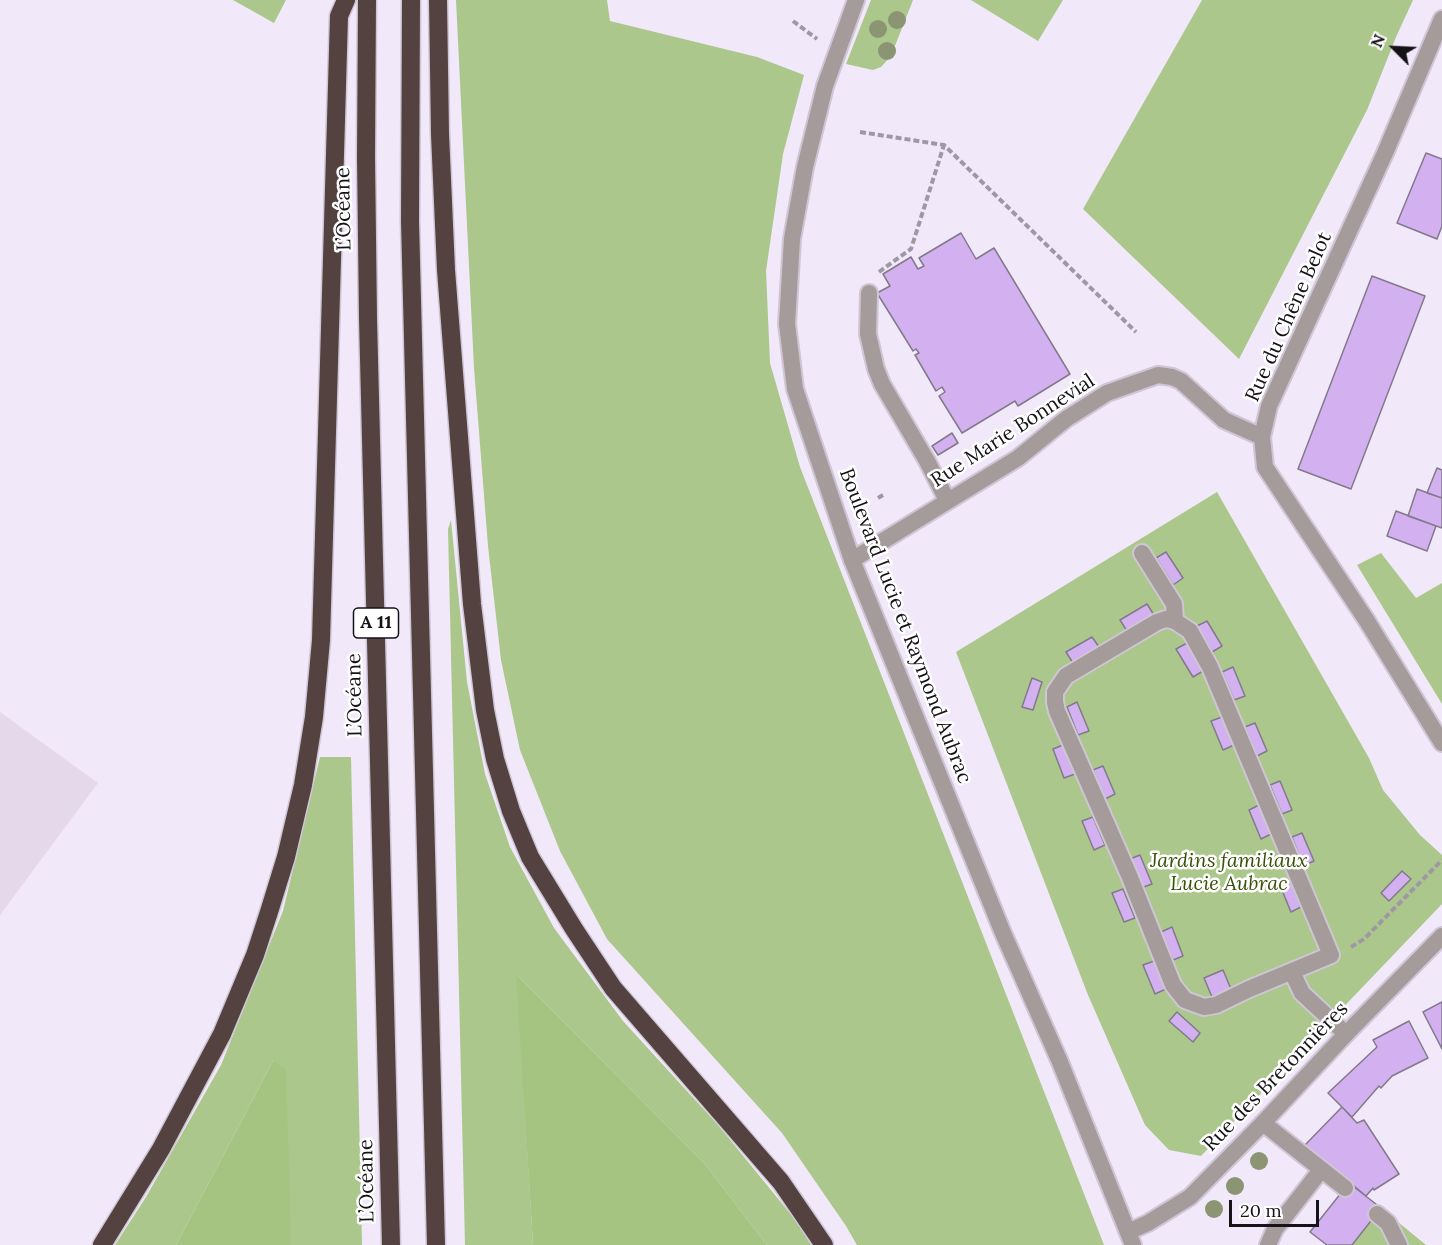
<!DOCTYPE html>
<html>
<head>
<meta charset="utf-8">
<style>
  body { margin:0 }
  #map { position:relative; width:1442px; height:1245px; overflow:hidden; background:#f1e8f9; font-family:Lora,serif }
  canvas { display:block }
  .north { position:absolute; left:1364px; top:18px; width:60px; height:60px; -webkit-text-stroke:4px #fff; paint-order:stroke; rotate:294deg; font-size:16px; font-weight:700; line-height:24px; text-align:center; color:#151218 }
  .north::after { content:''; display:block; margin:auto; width:21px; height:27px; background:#151218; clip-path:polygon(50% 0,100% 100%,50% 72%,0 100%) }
  .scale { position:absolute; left:1229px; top:1200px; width:90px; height:27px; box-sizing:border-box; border:3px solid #151218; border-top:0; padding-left:8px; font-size:18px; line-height:21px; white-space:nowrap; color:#151218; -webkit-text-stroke:4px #fff; paint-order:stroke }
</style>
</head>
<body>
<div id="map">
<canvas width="1442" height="1245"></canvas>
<div class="north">N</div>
<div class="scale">20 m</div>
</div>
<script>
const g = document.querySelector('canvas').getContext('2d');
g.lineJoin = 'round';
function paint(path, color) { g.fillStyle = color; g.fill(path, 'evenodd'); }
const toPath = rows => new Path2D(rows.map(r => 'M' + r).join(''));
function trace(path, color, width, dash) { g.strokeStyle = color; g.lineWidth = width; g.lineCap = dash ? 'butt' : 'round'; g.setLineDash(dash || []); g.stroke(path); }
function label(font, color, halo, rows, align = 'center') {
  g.font = font + ' Lora,serif'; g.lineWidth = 5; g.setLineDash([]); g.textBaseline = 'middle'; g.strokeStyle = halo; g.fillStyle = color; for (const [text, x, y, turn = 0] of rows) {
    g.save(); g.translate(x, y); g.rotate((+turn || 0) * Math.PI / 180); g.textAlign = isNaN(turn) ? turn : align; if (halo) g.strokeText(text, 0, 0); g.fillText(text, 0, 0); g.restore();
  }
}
const industrial = toPath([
  [0,712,98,783,0,915]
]);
const green = toPath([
  [233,0,286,0,274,23],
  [456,0,607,0,610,21,757,57,804,75,783,154,766,271,770,363,800,467,1104,1245,857,1245,846,1226,782,1133,607,939,560,851,520,750,501,660,488,546,474,368],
  [871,0,913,0,891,56,881,67,873,70,846,64],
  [971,0,1063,0,1038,41],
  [1202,0,1413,0,1396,37,1367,110,1239,359,1083,209],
  [1217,492,1369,758,1383,790,1420,835,1442,855,1442,904,1201,1156,1169,1150,1145,1125,1088,995,956,652],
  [451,520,467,682,485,774,510,847,554,928,623,1021,718,1125,797,1222,811,1245,767,1245,704,1163,517,975,533,1245,465,1245,448,529],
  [1381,553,1416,598,1442,583,1442,704,1357,565],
  [320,757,351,757,362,1245,291,1245,273,1061,176,1245,115,1245,146,1197,221,1065,283,911],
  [1381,1208,1426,1245,1352,1245]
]);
const forest = toPath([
  [516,974,704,1163,767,1245,533,1245],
  [273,1061,286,1069,291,1245,176,1245]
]);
const building = toPath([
  [1426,153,1442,159,1442,226,1437,239,1397,223,1426,153],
  [961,233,976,259,994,248,1070,374,1018,406,1015,401,962,433,939,396,945,392,942,387,936,391,915,355,919,353,916,349,913,351,877,293,890,286,883,274,911,257,918,269,924,266,919,258,961,233],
  [1372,276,1425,296,1351,489,1298,469,1372,276],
  [952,433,958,443,938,455,932,446,952,433],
  [1437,468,1442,470,1442,498,1427,493,1437,468],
  [1417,489,1442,498,1442,528,1408,516,1417,489],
  [1396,511,1436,526,1427,551,1387,536,1396,511],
  [1166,552,1183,578,1173,585,1156,558,1166,552],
  [1147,604,1154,615,1127,631,1120,620,1147,604],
  [1207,621,1222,646,1212,652,1197,626,1207,621],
  [1092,637,1099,647,1073,663,1066,652,1092,637],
  [1187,643,1203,671,1193,677,1176,649,1187,643],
  [1233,667,1245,696,1234,700,1222,672,1233,667],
  [1032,678,1042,682,1033,710,1022,707,1032,678],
  [1077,702,1089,731,1078,735,1067,707,1077,702],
  [1222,717,1234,745,1223,750,1211,721,1222,717],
  [1255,723,1267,751,1257,756,1245,727,1255,723],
  [1063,745,1075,774,1064,778,1053,749,1063,745],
  [1103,766,1115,794,1105,799,1093,770,1103,766],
  [1280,781,1292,810,1282,814,1270,785,1280,781],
  [1259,805,1271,834,1261,839,1249,810,1259,805],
  [1093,817,1105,845,1094,850,1082,821,1093,817],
  [1302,833,1314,861,1303,866,1292,837,1302,833],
  [1140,855,1152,884,1141,888,1130,859,1140,855],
  [1402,871,1411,879,1389,901,1381,893,1402,871],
  [1290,879,1301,907,1291,912,1279,883,1290,879],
  [1123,889,1135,918,1124,922,1112,893,1123,889],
  [1172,927,1183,956,1173,960,1161,932,1172,927],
  [1154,961,1166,989,1155,994,1143,965,1154,961],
  [1223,970,1231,989,1212,997,1204,978,1223,970],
  [1442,1002,1442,1049,1423,1012,1442,1002],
  [1177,1012,1200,1033,1193,1042,1169,1021,1177,1012],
  [1409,1021,1428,1058,1392,1076,1381,1088,1379,1086,1352,1117,1328,1093,1377,1047,1373,1040,1409,1021],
  [1342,1107,1357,1123,1364,1120,1399,1174,1374,1190,1373,1188,1366,1196,1305,1145,1342,1107],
  [1349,1183,1381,1208,1352,1245,1327,1245,1310,1232,1349,1183]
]);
const path = toPath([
  [793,21,817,39],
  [860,132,944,145,1136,332],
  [879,272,911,249,944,145],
  [878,498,883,495],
  [1351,947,1364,939,1442,860]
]);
const service = toPath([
  [869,293,868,334,876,369,882,384,927,461,947,500],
  [1142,553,1174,604,1175,621],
  [1166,619,1175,621,1190,631,1210,667,1331,955,1249,989,1216,1005,1204,1007,1185,1000,1173,985,1129,875,1057,711,1055,702,1055,692,1066,676,1157,622,1166,619],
  [1292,972,1302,993,1346,1034],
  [1263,1123,1345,1188],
  [1377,1214,1388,1223,1399,1245],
  [1268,1245,1275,1229,1321,1170]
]);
const minor = toPath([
  [1442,19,1385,153,1269,406,1262,437,1265,467,1367,621,1442,743],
  [852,560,1018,458,1066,419,1107,393,1158,375,1172,377,1181,381,1224,420,1262,437],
  [1128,1232,1148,1223,1190,1197,1263,1123,1346,1034,1442,936]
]);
const tertiary = toPath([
  [856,0,825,86,805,167,792,239,787,324,795,389,852,560,1003,933,1060,1062,1133,1245]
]);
const motorway = toPath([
  [367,0,366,157,368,318,391,1245],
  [411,0,410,221,436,1245],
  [438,0,440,134,446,270,472,604,485,710,495,759,511,811,530,857,574,929,613,988,781,1182,824,1245],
  [102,1245,161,1149,222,1034,255,955,269,912,286,857,303,785,314,717,321,640,339,16,346,0]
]);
const trees = [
  [897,20],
  [878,29],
  [887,51],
  [1259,1161],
  [1235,1186],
  [1214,1209]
];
const shields = [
  [376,623,45]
];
const shieldNames = [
  ["A 11",376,623]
];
const streetNames = [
  ["L’Océane",344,209,-91],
  ["Rue du Chêne Belot",1289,317,-66],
  ["Rue Marie Bonnevial",1013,431,-33],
  ["Boulevard Lucie et Raymond Aubrac",905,626,69],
  ["L’Océane",355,695,-91],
  ["Rue des Bretonnières",1276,1077,-46],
  ["L’Océane",367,1181,-91]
];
const parkNames = [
  ["Jardins familiaux",1229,861],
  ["Lucie Aubrac",1229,884]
];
paint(industrial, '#e6d8eb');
paint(green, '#abc78b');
paint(forest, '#a6c481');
paint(building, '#d3b1f1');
trace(building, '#827a8a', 1.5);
trace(service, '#cec6d5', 20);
trace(minor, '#cec6d5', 20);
trace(tertiary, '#cec6d5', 20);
trace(motorway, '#cec6d5', 21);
trace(path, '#9e98a5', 4, [6, 3]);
trace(service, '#a59b9a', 16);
trace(minor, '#a59b9a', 16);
trace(tertiary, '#a59b9a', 16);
trace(motorway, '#544241', 18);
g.fillStyle = '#8b9574';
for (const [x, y] of trees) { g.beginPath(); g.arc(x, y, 9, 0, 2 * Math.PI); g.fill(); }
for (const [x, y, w] of shields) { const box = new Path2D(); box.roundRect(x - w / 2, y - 15, w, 30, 4.5); g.fillStyle = '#fff'; g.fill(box); trace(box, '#151218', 1.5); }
label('bold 18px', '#151218', null, shieldNames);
label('20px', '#151218', '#fff', streetNames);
label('italic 20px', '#375107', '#fff', parkNames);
</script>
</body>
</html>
